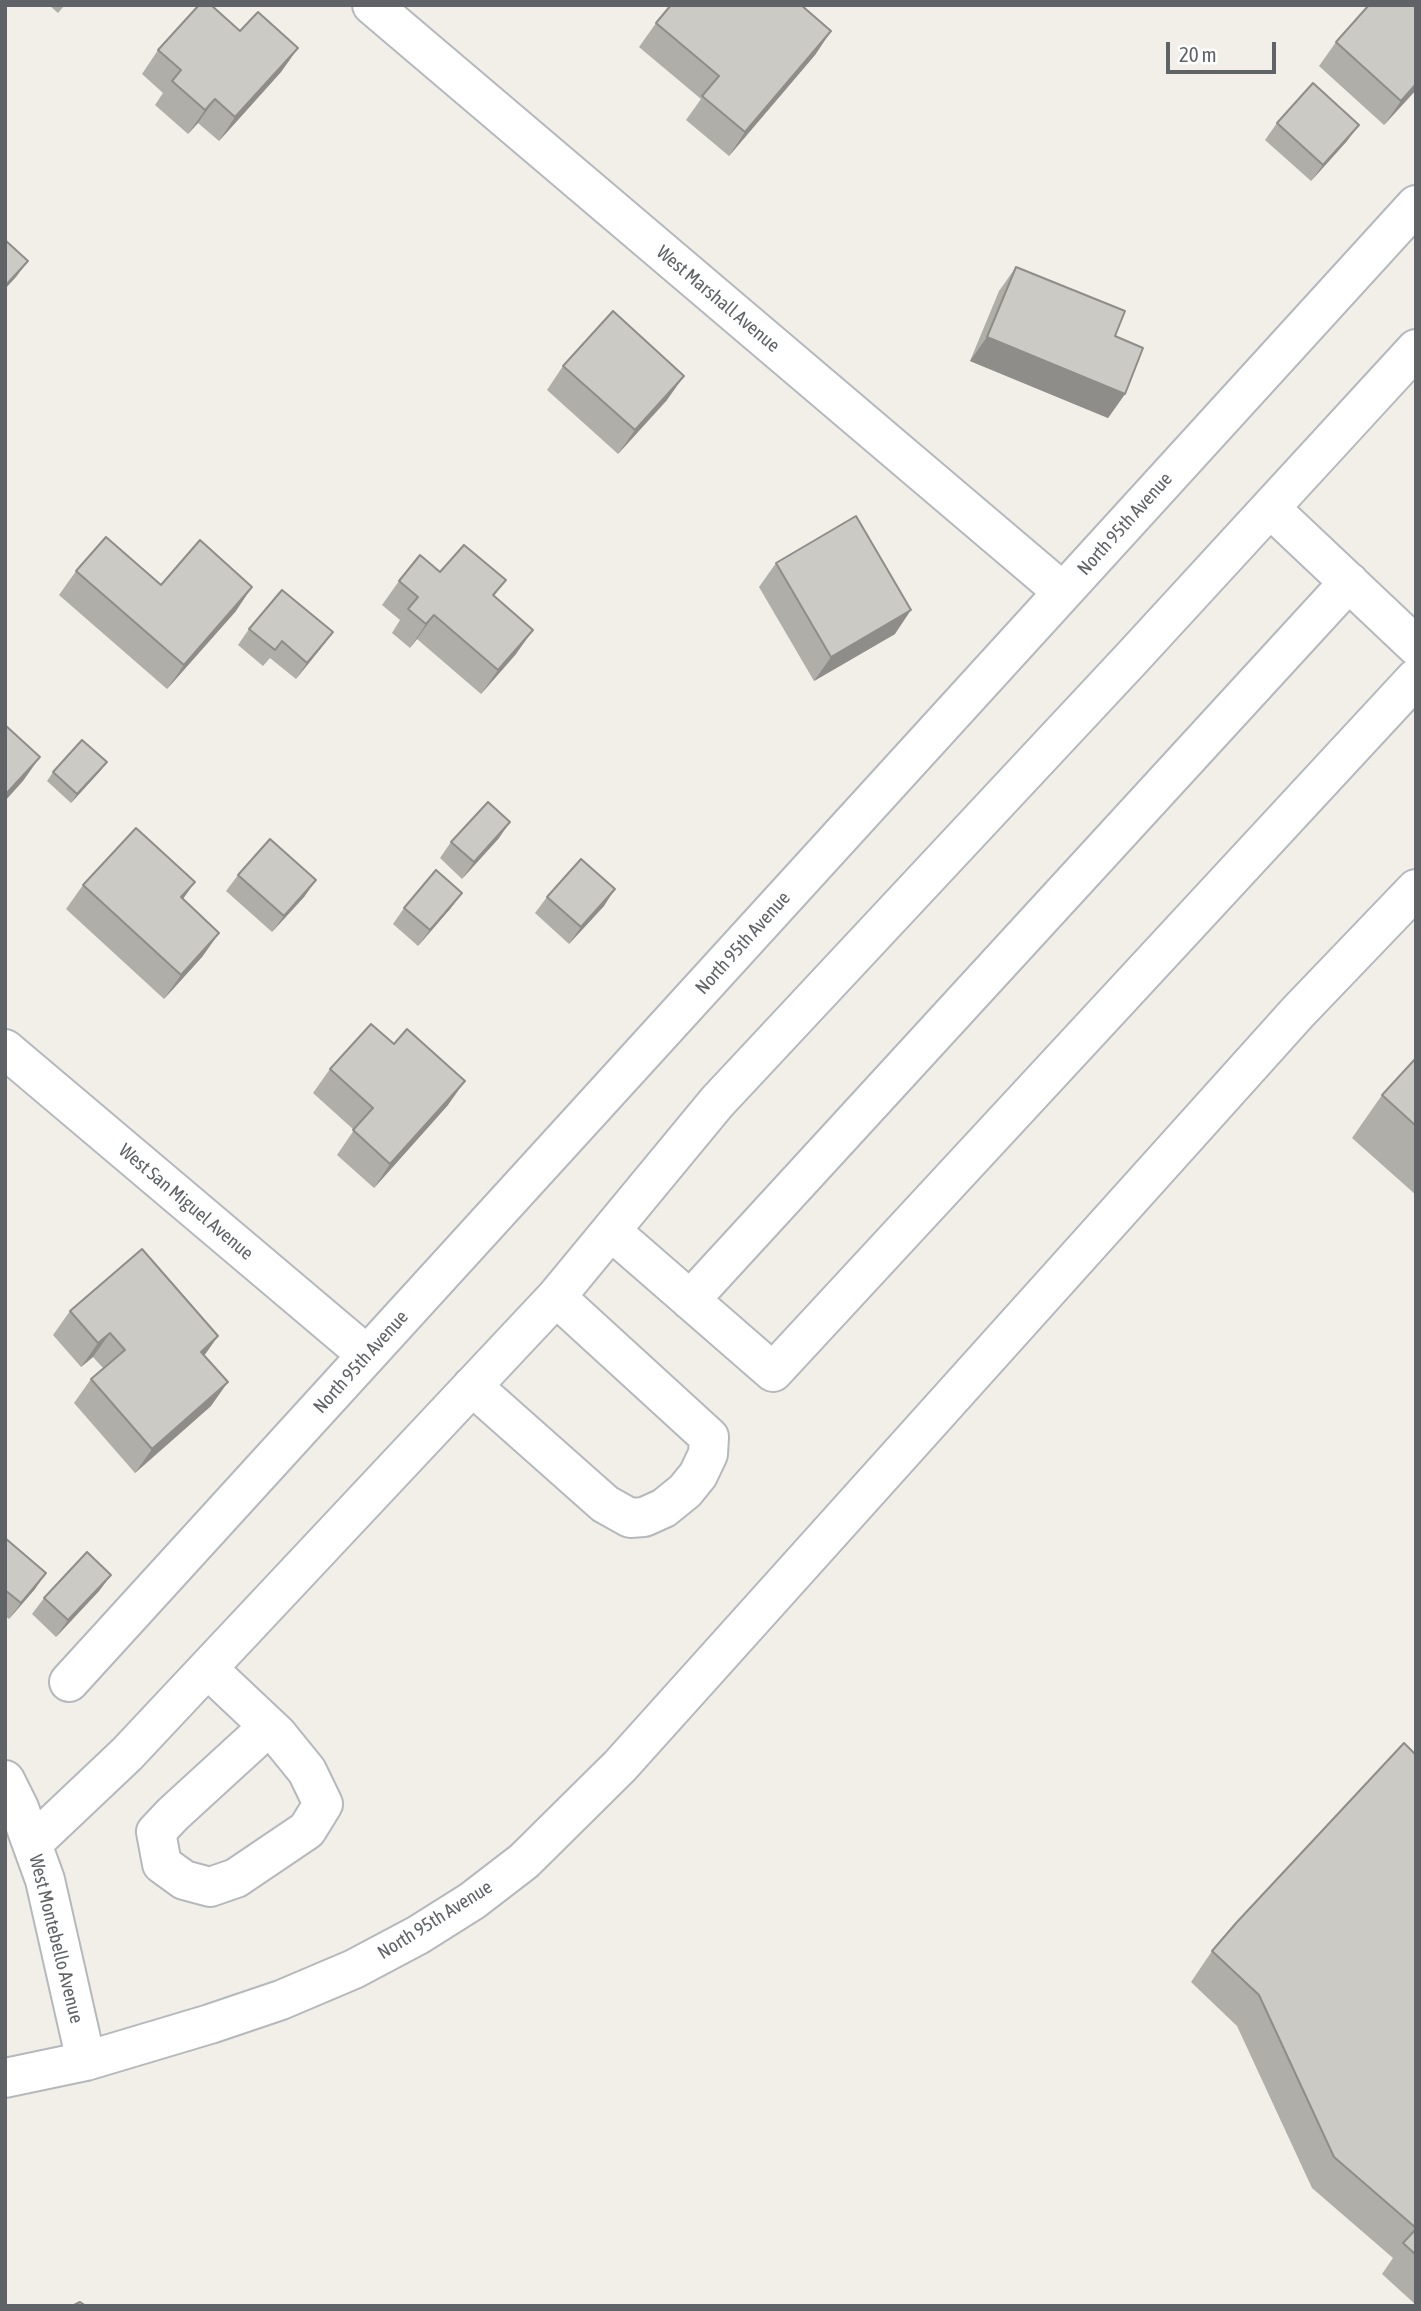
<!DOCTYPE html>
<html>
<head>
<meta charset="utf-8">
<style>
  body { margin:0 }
  #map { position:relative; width:1421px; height:2311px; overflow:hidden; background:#f1efe8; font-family:"Asap Condensed",sans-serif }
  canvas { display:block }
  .frame { position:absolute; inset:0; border:7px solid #5f6368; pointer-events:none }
  .scale { position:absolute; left:1166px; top:42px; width:110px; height:32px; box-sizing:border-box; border:4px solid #5f6368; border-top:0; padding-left:9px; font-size:21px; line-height:24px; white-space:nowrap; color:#5f6368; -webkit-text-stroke:5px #fff; paint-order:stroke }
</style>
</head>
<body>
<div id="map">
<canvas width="1421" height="2311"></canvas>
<div class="frame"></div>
<div class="scale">20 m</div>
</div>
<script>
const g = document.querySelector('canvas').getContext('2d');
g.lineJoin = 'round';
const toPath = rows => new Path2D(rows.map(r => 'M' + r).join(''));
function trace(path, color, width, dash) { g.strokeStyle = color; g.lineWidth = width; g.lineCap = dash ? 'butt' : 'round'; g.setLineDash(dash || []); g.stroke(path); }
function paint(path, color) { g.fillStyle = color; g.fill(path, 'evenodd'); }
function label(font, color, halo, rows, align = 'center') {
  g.font = font + ' "Asap Condensed",sans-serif'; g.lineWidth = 7; g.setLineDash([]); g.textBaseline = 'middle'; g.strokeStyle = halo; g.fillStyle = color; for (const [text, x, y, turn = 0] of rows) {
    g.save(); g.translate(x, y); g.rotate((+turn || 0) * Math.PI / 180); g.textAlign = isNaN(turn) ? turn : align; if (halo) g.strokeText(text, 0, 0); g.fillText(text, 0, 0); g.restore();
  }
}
const minor = toPath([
  [372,5,1063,592],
  [1270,508,1416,646],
  [5,1049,367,1355],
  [611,1231,773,1372,1416,678],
  [690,1300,1349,582],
  [472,1386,605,1504,630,1518,644,1517,664,1508,685,1491,698,1475,708,1454,709,1437,556,1297],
  [208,1669,277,1734,307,1771,323,1804,307,1830,236,1878,210,1887,184,1880,162,1864,156,1832,173,1814,268,1727],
  [69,1682,1416,205],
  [5,1780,19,1808,45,1880,86,2061],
  [33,1843,127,1754,556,1297,717,1102,1132,658,1416,349],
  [5,2078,86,2061,210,2024,281,2000,354,1969,418,1935,472,1901,524,1861,620,1766,1298,1012,1416,889]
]);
const wall = toPath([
  [49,5,65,5,58,13],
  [656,23,831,31,815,55,729,156,686,120,701,99,639,47],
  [240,31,298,48,281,72,219,141,198,123,188,134,155,105,163,93,142,74,158,50],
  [1336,42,1416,90,1384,125,1319,66],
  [1277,123,1347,141,1311,181,1265,140],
  [1016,267,1115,336,1125,394,1108,418,970,361,999,291],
  [563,366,667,400,618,454,547,390],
  [776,563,895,634,814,681,759,587],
  [76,571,161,585,236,611,167,689,59,595],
  [440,572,506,580,494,596,516,654,481,694,417,639,410,648,392,633,400,620,382,605,399,581],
  [249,629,321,648,296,679,270,658,263,666,238,645],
  [101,770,71,803,47,781,53,772],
  [499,838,462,879,440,858,451,842],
  [238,875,316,880,304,897,272,932,226,891],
  [83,885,182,899,219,933,202,957,164,999,66,909],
  [462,893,450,909,418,946,393,924,404,908],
  [547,897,604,906,569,944,535,913],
  [1416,1058,1416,1195,1352,1138,1382,1095],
  [330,1069,448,1105,374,1188,337,1155,354,1130,313,1093],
  [70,1311,218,1336,204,1356,211,1406,135,1473,74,1403,91,1379,104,1369,93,1357,81,1367,53,1335],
  [5,1538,35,1589,9,1619,5,1616],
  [111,1575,99,1591,56,1637,32,1614,44,1598],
  [1416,1755,1416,2305,1382,2274,1393,2258,1312,2188,1237,2026,1191,1982,1212,1951]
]);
const shadedWall = toPath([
  [831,31,815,55,729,156,745,132],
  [298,48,281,72,219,141,235,117],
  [1416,84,1416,90,1384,125,1401,101],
  [215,99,198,123,188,134,205,110],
  [1359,125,1347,141,1311,181,1323,165],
  [28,261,16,277,5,289,5,286],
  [987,337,1125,394,1108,418,970,361],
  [684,376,667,400,618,454,635,430],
  [252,587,236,611,167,689,184,665],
  [911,610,895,634,814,681,831,657],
  [434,615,417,639,410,648,426,624],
  [533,630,516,654,481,694,498,670],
  [333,632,321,648,296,679,307,663],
  [40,757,23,781,5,801,5,795],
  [107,762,101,770,71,803,77,794],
  [510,822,499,838,462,879,474,862],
  [316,880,304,897,272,932,284,916],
  [195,882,178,906,181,897],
  [615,889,604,906,569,944,581,927],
  [462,893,450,909,418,946,430,930],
  [219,933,202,957,164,999,181,975],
  [465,1081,448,1105,374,1188,390,1164],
  [110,1333,93,1357,81,1367,98,1343],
  [218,1336,201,1360,201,1352],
  [228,1382,211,1406,135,1473,152,1449],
  [46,1573,35,1589,9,1619,21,1603],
  [111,1575,99,1591,56,1637,68,1620]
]);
const building = toPath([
  [199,5,211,5,240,31,258,12,298,48,235,117,215,99,205,110,172,81,181,70,158,50,199,5],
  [671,5,801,5,831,31,745,132,702,96,719,76,656,23,671,5],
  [1369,5,1416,5,1416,84,1401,101,1336,42,1369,5],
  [1313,83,1359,125,1323,165,1277,123,1313,83],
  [5,240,28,261,5,286,5,240],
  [1016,267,1125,311,1115,336,1143,348,1125,394,987,337,1016,267],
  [613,311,684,376,635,430,563,366,613,311],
  [856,516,911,610,831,657,776,563,856,516],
  [106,537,161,585,200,540,252,587,184,665,76,571,106,537],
  [464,545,506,580,493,595,533,630,498,670,434,615,426,624,408,609,418,597,399,581,420,555,440,572,464,545],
  [282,590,333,632,307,663,282,641,275,650,249,629,282,590],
  [5,725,40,757,5,795,5,725],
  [82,740,107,762,77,794,53,772,82,740],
  [488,802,510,822,474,862,451,842,488,802],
  [136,828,195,882,181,897,219,933,181,975,83,885,136,828],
  [270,839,316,880,284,916,238,875,270,839],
  [581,859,615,889,581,927,547,897,581,859],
  [436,870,462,893,430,930,404,908,436,870],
  [371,1024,394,1044,407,1029,465,1081,390,1164,353,1130,373,1108,330,1069,371,1024],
  [1416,1058,1416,1126,1382,1095,1416,1058],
  [142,1249,218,1336,201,1352,228,1382,152,1449,91,1379,125,1350,110,1333,98,1343,70,1311,142,1249],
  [5,1538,46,1573,21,1603,5,1590,5,1538],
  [87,1552,111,1575,68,1620,44,1598,87,1552],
  [1404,1743,1416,1755,1416,2228,1334,2157,1259,1995,1212,1951,1237,1922,1404,1743],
  [1416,2229,1416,2255,1403,2243,1416,2229],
  [80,2302,86,2306,72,2306,80,2302]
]);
const streetNames = [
  ["West Marshall Avenue",718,299,40],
  ["North 95th Avenue",1125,524,-48],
  ["North 95th Avenue",743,943,-48],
  ["West San Miguel Avenue",186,1202,40],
  ["North 95th Avenue",361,1362,-48],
  ["North 95th Avenue",435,1920,-32],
  ["West Montebello Avenue",56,1939,76]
];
trace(minor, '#b5b8bc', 42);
trace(minor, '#fff', 38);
paint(wall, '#afaea9');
paint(shadedWall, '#8f8d8a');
paint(building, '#cccac5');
trace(building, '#8f8d8a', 2);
label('19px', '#5f6368', '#fff', streetNames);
</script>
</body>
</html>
